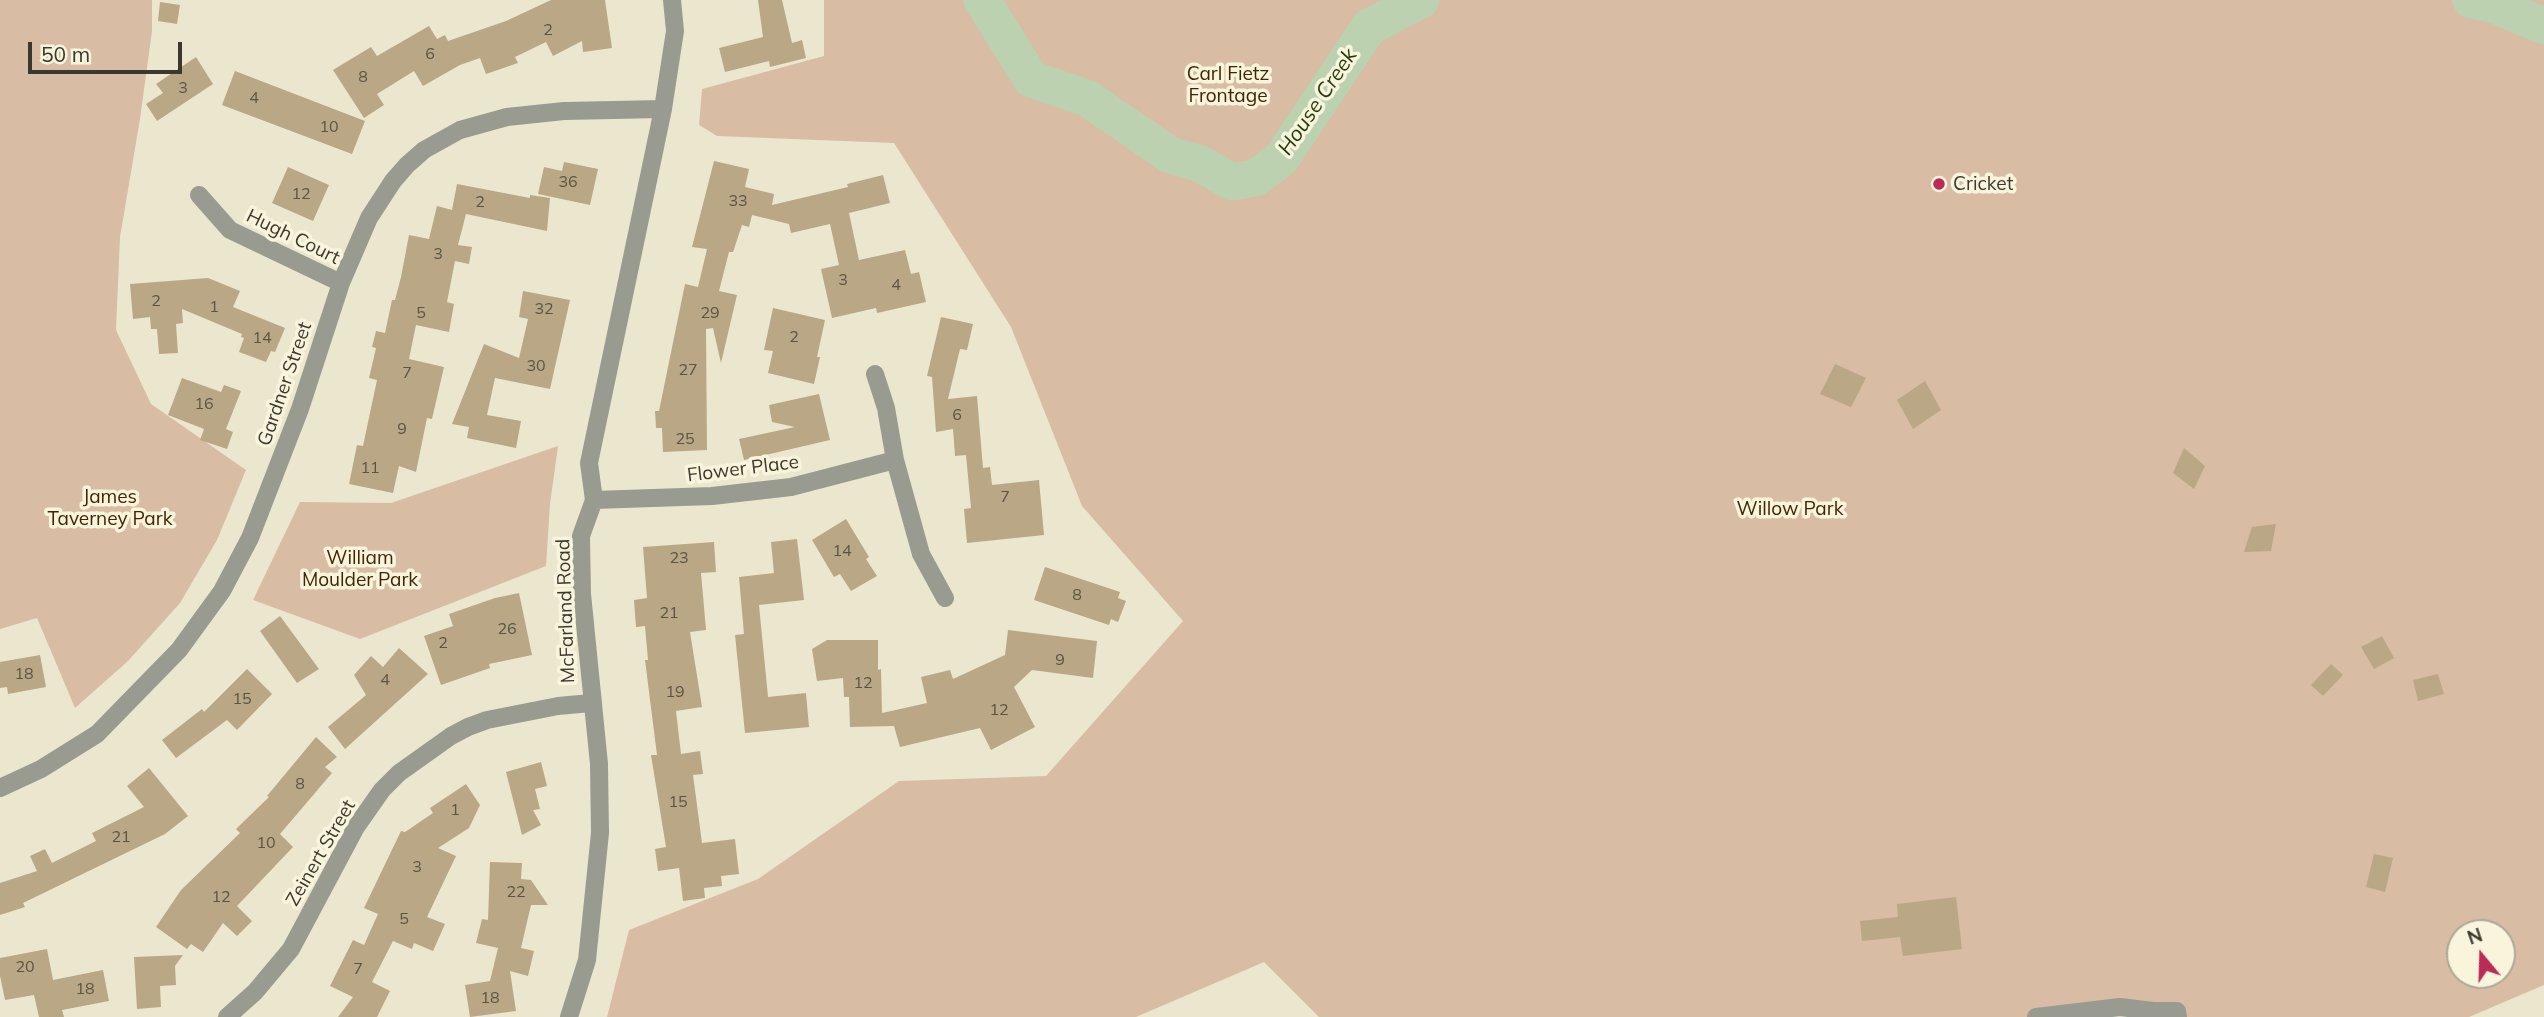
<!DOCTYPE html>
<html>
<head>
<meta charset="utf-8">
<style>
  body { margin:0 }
  #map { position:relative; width:2544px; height:1017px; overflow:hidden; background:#ebe7cf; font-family:Mulish,sans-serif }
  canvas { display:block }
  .north { position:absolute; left:2446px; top:919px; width:70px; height:70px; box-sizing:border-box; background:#f9f5dc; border:2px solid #ada997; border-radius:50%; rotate:341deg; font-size:19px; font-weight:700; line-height:28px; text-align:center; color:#3a382f }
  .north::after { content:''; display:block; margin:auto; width:24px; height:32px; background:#bb2b55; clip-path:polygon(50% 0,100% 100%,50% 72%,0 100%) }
  .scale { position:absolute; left:28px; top:42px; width:154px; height:32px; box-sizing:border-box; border:4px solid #3a382f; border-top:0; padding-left:9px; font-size:21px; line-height:24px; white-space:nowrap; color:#3a382f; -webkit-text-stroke:5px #f9f5dc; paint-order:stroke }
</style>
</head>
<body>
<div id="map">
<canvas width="2544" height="1017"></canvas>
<div class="north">N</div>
<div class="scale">50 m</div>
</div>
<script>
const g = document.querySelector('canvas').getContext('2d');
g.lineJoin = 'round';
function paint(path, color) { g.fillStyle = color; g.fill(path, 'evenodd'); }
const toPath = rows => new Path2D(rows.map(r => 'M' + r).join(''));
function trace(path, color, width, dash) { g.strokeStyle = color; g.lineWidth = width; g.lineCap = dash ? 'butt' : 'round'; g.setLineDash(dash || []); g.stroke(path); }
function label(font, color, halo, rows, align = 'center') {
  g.font = font + ' Mulish,sans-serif'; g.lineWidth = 7; g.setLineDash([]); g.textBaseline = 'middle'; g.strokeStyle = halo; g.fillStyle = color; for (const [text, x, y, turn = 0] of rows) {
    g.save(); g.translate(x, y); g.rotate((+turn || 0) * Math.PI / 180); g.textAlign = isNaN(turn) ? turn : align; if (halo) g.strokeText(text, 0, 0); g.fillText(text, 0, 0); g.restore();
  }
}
const green = toPath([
  [0,0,152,0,152,31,140,119,120,237,116,330,151,404,246,470,217,540,180,603,128,661,75,708,37,618,0,629],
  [824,0,2544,0,2544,985,2469,1017,2129,1017,2124,1003,2061,1017,1319,1017,1264,962,1136,1017,607,1017,629,930,758,879,899,781,1046,776,1183,621,1082,506,1011,327,894,143,717,136,699,125,702,89,824,56],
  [2460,933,2502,933,2502,975,2460,975],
  [558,446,550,504,546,566,360,639,253,600,300,502,391,503]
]);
const river = toPath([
  [982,0,1031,79,1087,98,1170,155,1201,164,1232,182,1255,178,1281,159,1369,27,1421,0],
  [2471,0,2494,5,2544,26]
]);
const building = toPath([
  [551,0,605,0,612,48,583,52,582,41,553,56,546,42,515,57,518,63,486,74,480,58,460,65,423,86,414,71,377,94,384,105,364,118,333,70,371,47,377,56,429,26,437,39,445,35,448,41,506,21],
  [758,0,782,0,792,43,802,40,806,58,770,67,769,61,725,72,719,48,763,37],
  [160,2,180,5,177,24,158,21],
  [196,57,213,84,157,121,146,104,163,93,156,84],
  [235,71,365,121,352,154,222,105],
  [714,161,749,169,745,187,774,194,772,205,848,187,847,184,883,175,890,203,849,213,859,260,905,250,911,274,919,272,926,302,877,313,876,308,832,318,821,269,839,265,830,224,791,233,789,224,752,215,749,227,742,225,733,252,729,252,719,291,737,295,721,363,713,328,706,329,707,450,663,452,662,428,656,428,655,411,659,411,685,284,698,287,707,249,692,247],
  [564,162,598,169,590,205,538,194,544,167,562,171],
  [288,167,329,185,313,221,272,203],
  [457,184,530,198,530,195,550,198,547,231,466,214,458,245,472,247,469,264,455,261,447,302,454,304,449,332,416,325,409,359,444,367,432,419,427,418,416,472,399,466,393,493,349,484,357,445,363,446,377,380,369,378,376,348,372,347,376,331,385,333,392,300,395,300,401,277,409,235,429,239,437,206,452,210],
  [208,278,240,291,233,307,285,328,275,352,271,351,266,362,239,352,244,338,241,337,242,334,182,309,183,323,176,324,178,353,159,354,157,329,151,329,150,317,133,319,130,284],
  [523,291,570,300,550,389,495,378,487,415,521,421,516,448,467,438,469,427,452,424,484,344,519,358,528,319,519,317],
  [773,308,825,320,817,357,820,357,814,384,768,373,773,351,764,350],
  [941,317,973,324,967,350,960,349,948,399,977,396,983,468,990,467,992,485,1039,480,1044,535,967,543,964,509,971,508,966,455,955,456,953,429,936,432,932,377,927,376],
  [1835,364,1866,378,1851,407,1820,394],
  [182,378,221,392,224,385,241,391,226,429,233,432,227,449,200,440,204,429,168,415],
  [1925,381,1941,410,1913,429,1897,400],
  [819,394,830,440,744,460,739,439,795,427,772,422,769,405],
  [2184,448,2205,466,2194,489,2173,473],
  [846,519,869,557,866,559,877,576,851,591,840,574,834,577,812,540],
  [2276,524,2271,551,2244,552,2252,527],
  [797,539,804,600,759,605,768,697,806,693,809,727,745,733,735,635,744,634,739,577,774,573,771,542],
  [714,542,716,572,701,573,706,630,690,632,702,707,676,711,681,754,700,751,703,774,693,775,702,843,735,839,739,874,721,876,722,886,704,888,705,898,683,901,679,868,658,871,655,849,666,847,651,755,657,755,645,660,648,660,645,626,636,627,634,600,647,598,643,547],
  [1045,567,1120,592,1118,598,1126,601,1118,622,1111,619,1109,625,1034,600],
  [519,593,532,655,489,664,490,668,441,685,424,636,453,626,449,614,495,598],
  [280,616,319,669,297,683,260,631],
  [1008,630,1097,641,1093,678,1032,670,1014,687,1035,727,991,750,980,728,900,747,894,726,850,727,849,697,844,697,843,678,817,681,812,649,827,640,878,640,878,670,881,669,882,713,927,703,921,677,950,670,953,679,1005,655],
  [2382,636,2394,658,2374,669,2361,647],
  [399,648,428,674,345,749,328,727,366,695,354,675,371,656,383,667],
  [40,655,46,687,8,694,7,687,0,688,0,662],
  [2331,664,2343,675,2323,696,2311,685],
  [247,669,272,694,237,730,227,720,176,758,162,740,202,709,204,712],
  [2438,674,2444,694,2418,701,2413,680],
  [316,737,337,757,325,767,332,773,280,834,293,847,237,906,252,921,237,936,223,923,203,952,191,944,187,949,156,927,181,890,240,833,236,829,269,797,267,796],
  [541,762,547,786,535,789,540,809,533,810,541,825,522,835,506,772],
  [149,768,188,816,165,834,23,903,25,907,0,915,0,883,37,871,30,856,45,849,52,863,96,841,92,833,144,807,127,786],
  [466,784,480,805,469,828,438,848,456,856,427,917,445,924,433,951,414,943,412,949,393,941,372,982,390,991,377,1017,338,1017,353,997,330,986,353,940,364,945,378,914,364,908,401,831,405,832,433,813,430,808],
  [2374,854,2393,858,2385,892,2366,887],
  [490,862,522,863,521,879,531,880,548,905,531,905,521,948,534,951,528,976,510,971,516,1011,470,1017,465,985,490,981,498,948,476,943,482,919,488,920],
  [1956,897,1962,949,1903,956,1900,937,1862,941,1860,921,1898,917,1897,904],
  [47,949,53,980,103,970,109,1001,62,1010,64,1017,39,1017,34,995,5,1000,0,976,0,958],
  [183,955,175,966,176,985,160,986,161,1007,137,1009,134,957]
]);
const minor = toPath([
  [199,195,230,230,341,283],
  [875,374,886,408,895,460,921,554,945,598],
  [594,500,712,496,791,487,895,460],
  [0,788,41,769,97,734,179,650,222,591,250,538,300,409,341,283,369,218,393,181,407,165,424,150,460,130,507,117,564,111,663,109],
  [227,1017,255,992,291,949,356,827,382,790,399,773,451,736,468,727,487,720,558,706,591,703],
  [569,1017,587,960,600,833,599,764,582,594,581,536,594,500,589,463,663,109,675,31,672,0],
  [2036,1017,2120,1007,2153,1011,2177,1011,2178,1017]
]);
const markers = [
  [1939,184,7,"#bb2b55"]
];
const numberNames = [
  ["2",548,30],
  ["6",430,54],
  ["8",363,77],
  ["3",183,88],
  ["4",254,98],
  ["10",329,127],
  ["36",568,182],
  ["12",301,194],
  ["33",738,201],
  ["2",480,202],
  ["3",438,254],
  ["3",843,280],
  ["4",896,285],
  ["2",156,301],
  ["1",214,307],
  ["32",544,309],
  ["5",421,313],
  ["29",710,313],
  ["2",794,337],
  ["14",262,338],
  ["30",536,366],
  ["27",688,370],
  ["7",407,373],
  ["16",204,404],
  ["6",957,415],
  ["9",402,429],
  ["25",685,439],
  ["11",370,468],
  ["7",1005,497],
  ["14",842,551],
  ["23",679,558],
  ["8",1077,595],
  ["21",669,613],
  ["26",507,629],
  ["2",443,643],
  ["9",1060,660],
  ["18",24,674],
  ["4",385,680],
  ["12",863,683],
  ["19",675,692],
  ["15",242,699],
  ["12",999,710],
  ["8",300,784],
  ["15",678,802],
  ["1",455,810],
  ["21",121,837],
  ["10",266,843],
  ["3",417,867],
  ["22",516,892],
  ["12",221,897],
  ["5",404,919],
  ["20",25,967],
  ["7",358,969],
  ["18",85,989],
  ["18",490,998]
];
const parkNames = [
  ["Carl Fietz",1228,74],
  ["Frontage",1228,96],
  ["James",110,497],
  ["Taverney Park",110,519],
  ["Willow Park",1790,509],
  ["William",360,558],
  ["Moulder Park",360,580]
];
const poiNames = [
  ["Cricket",1953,184]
];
const streetNames = [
  ["Hugh Court",293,237,26],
  ["Gardner Street",285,384,-71],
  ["Flower Place",743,469,-7],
  ["McFarland Road",566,611,-92],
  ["Zeinert Street",321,853,-60]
];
const waterNames = [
  ["House Creek",1318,102,-56]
];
paint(green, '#d8bca4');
trace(river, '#bbd1b0', 37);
paint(building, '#b9a786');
trace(minor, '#999b91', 18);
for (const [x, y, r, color] of markers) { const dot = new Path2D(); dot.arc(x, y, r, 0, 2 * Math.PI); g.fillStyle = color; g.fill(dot); trace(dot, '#f9f5dc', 2.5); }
label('16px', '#5a5445', null, numberNames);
label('19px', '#422403', '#f9f5dc', parkNames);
label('19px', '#3a382f', '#f9f5dc', poiNames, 'left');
label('19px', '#3a382f', '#f9f5dc', streetNames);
label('italic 21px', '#1e3a0b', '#f9f5dc', waterNames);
</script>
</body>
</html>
